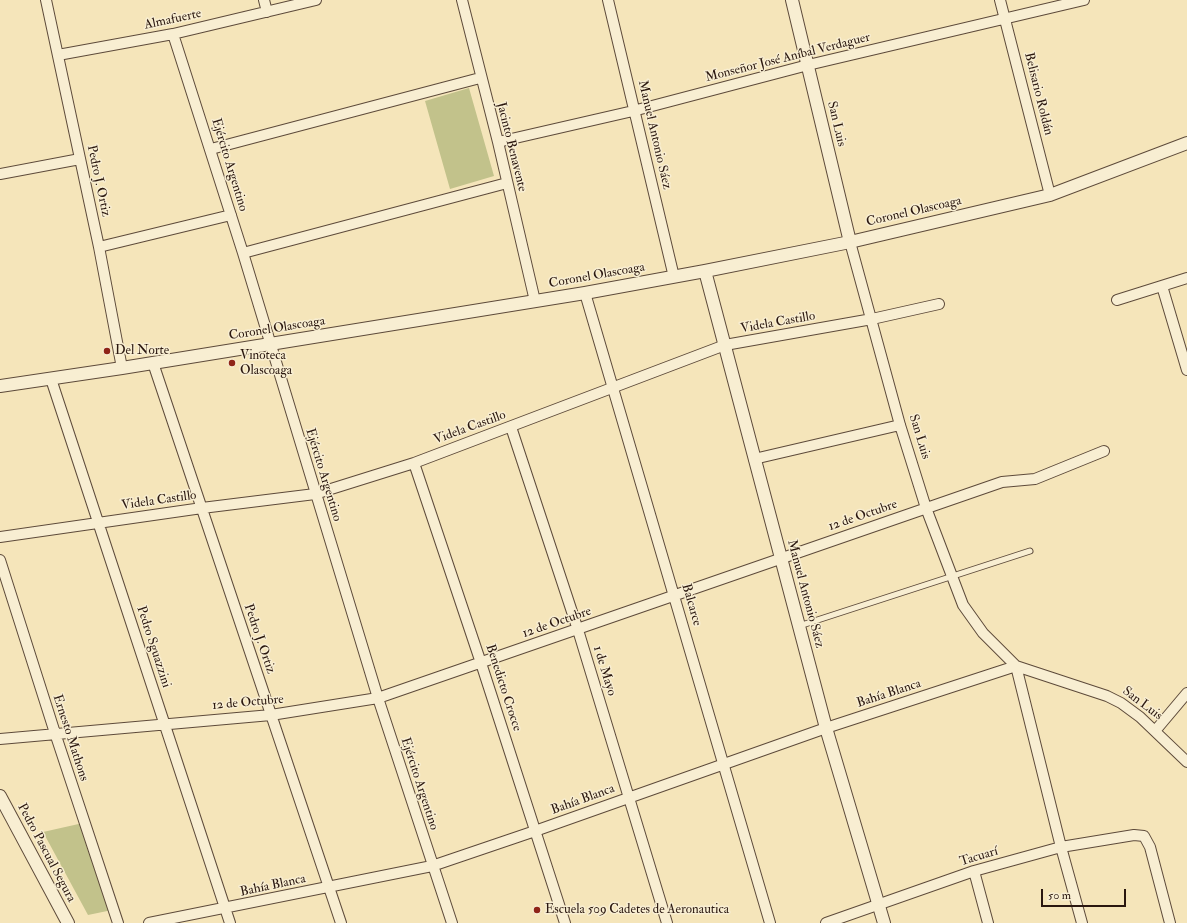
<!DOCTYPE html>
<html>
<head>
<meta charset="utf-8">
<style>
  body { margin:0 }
  #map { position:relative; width:1187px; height:923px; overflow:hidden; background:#f5e5ba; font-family:"IM FELL Double Pica",serif }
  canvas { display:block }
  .scale { position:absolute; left:1041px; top:889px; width:85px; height:18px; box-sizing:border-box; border:2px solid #2a170f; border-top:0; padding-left:5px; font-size:12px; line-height:14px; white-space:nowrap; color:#2a170f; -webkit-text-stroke:3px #f8eed2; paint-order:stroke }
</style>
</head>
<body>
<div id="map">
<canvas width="1187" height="923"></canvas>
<div class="scale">50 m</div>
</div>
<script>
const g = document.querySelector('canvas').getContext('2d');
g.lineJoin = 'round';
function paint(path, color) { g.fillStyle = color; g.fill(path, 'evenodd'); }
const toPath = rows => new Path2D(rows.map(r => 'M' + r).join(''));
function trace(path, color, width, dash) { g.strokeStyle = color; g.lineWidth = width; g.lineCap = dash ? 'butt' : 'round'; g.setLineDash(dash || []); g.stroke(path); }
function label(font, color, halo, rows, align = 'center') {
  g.font = font + ' "IM FELL Double Pica",serif'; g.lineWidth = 3; g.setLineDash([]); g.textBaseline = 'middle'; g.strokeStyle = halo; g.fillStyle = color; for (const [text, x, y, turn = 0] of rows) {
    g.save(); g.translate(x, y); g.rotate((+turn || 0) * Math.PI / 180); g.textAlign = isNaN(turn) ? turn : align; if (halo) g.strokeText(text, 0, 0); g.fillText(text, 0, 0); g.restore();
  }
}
const green = toPath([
  [469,88,494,176,450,189,425,101],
  [83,823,112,910,88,915,43,832]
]);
const service = toPath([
  [799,626,1030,551]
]);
const minor = toPath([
  [46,0,99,247,122,368],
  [264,0,267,12],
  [462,0,498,142,535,301],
  [608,0,674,277],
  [1000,0,1050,195],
  [173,34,243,253,378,698,452,923],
  [58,55,173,34,316,0],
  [498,142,633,111,808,65,1084,0],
  [211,149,480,78],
  [0,174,80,159],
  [850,242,900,425,926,508,963,605,983,633,1016,666,1107,696,1121,703,1140,717,1187,762],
  [99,247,231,215],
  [243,253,507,183],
  [1162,286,1187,370],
  [585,293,770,923],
  [1117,300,1187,278],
  [153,363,341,923],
  [51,379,230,923],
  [511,427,578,630,667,923],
  [754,459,900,425],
  [414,463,481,663,565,923],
  [0,537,202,508,315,494,414,463,725,345,872,319,939,304],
  [0,560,55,733,118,923],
  [1016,666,1061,847,1082,923],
  [1155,731,1187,693],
  [0,739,271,715,378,698,1002,482,1035,479,1104,451],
  [974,871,988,923],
  [149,923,432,866,535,831,826,728,1016,666],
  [826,923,974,871,1061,847,1134,835,1144,836,1150,847,1170,923]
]);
const tertiary = toPath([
  [792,0,850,242],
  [705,271,826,728,884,923],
  [0,386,122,368,585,293,705,271,850,242,1050,195,1187,143],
  [0,796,68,923]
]);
const markers = [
  [107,351,4,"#8f2418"],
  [232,363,4,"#8f2418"],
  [537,910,4,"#8f2418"]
];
const streetNames = [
  ["Almafuerte",173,20,-12],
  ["Monseñor José Aníbal Verdaguer",788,58,-14],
  ["Belisario Roldán",1038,94,76],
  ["San Luis",836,124,77],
  ["Manuel Antonio Sáez",654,135,77],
  ["Jacinto Benavente",511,147,76],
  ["Ejército Argentino",229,165,73],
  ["Pedro J. Ortiz",98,181,78],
  ["Coronel Olascoaga",914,212,-13],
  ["Coronel Olascoaga",597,276,-10],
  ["Videla Castillo",778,323,-10],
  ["Coronel Olascoaga",277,329,-9],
  ["Videla Castillo",470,428,-20],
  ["San Luis",919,437,73],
  ["Ejército Argentino",323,475,73],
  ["Videla Castillo",159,501,-8],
  ["12 de Octubre",863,516,-19],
  ["Manuel Antonio Sáez",805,594,75],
  ["Balcarce",691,605,74],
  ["12 de Octubre",557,623,-19],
  ["Pedro J. Ortiz",259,639,71],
  ["Pedro Sguazzini",153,647,72],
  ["1 de Mayo",604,671,73],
  ["Benedicto Crocce",503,688,72],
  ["Bahía Blanca",889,694,-18],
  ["12 de Octubre",248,703,-5],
  ["San Luis",1142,704,37],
  ["Ernesto Mathons",70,738,72],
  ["Ejército Argentino",419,784,72],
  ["Bahía Blanca",583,800,-20],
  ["Pedro Pascual Segura",46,853,62],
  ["Tacuarí",979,857,-17],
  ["Bahía Blanca",273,886,-12]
];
const poiNames = [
  ["Del Norte",115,351],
  ["Vinoteca",240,356],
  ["Olascoaga",240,371],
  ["Escuela 509 Cadetes de Aeronautica",545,910]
];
paint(green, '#c2c28b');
trace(service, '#5d4a3a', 7);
trace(minor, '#5d4a3a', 12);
trace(tertiary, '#5d4a3a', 14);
trace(service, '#f8eed2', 5);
trace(minor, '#f8eed2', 10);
trace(tertiary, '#f8eed2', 12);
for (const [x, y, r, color] of markers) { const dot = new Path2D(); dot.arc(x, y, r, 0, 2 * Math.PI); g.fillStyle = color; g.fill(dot); trace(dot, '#f8eed2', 1.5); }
label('13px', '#2a170f', '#f8eed2', streetNames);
label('13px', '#2a170f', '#f8eed2', poiNames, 'left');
</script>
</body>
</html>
